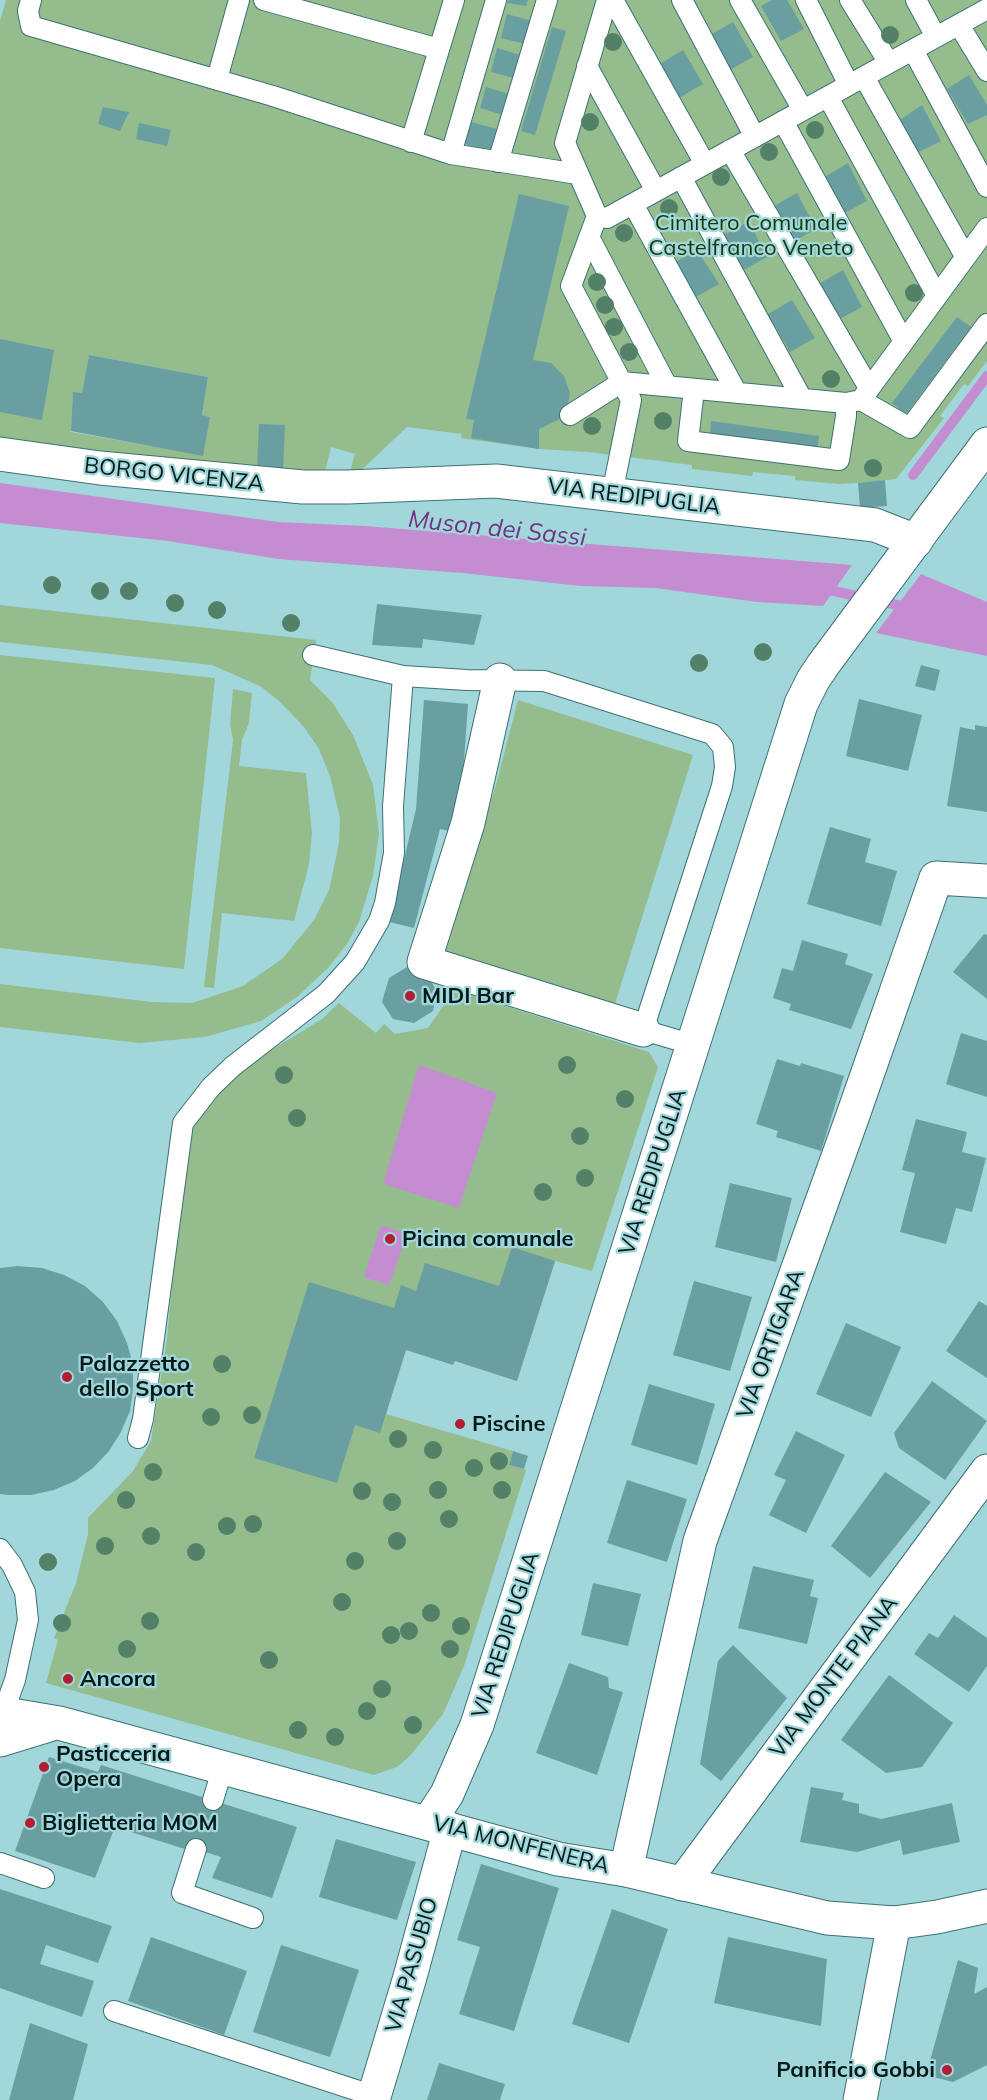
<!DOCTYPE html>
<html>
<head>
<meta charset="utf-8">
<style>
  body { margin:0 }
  canvas { display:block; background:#a1d7da }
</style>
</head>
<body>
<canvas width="987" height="2100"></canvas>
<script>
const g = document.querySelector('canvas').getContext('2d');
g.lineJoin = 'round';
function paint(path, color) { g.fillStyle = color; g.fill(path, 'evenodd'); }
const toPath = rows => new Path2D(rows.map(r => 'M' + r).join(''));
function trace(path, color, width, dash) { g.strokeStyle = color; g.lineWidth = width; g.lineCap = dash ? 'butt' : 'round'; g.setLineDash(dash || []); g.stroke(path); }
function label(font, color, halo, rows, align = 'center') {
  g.font = font + ' Mulish,sans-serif'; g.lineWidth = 4.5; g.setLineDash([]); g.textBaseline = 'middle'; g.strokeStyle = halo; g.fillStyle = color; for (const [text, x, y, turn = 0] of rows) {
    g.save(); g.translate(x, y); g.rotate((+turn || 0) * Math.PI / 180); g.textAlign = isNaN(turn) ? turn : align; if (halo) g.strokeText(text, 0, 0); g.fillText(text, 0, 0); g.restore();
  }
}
const green = toPath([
  [6,0,987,0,987,361,968,386,964,384,940,416,944,418,896,479,858,483,839,484,795,480,795,476,753,472,752,476,692,469,692,465,588,452,539,449,461,438,462,434,407,427,352,479,348,478,355,454,331,447,324,476,0,441,0,21],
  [89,355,208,377,202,415,210,417,202,455,71,432,73,393,82,393],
  [0,605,316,640,310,680,332,702,353,735,373,785,379,834,373,876,359,922,347,944,328,968,297,997,261,1021,205,1037,140,1043,0,1027,0,984,152,1002,192,1003,243,986,282,959,314,920,329,890,339,843,340,818,330,776,319,749,304,727,279,701,260,686,212,665,0,642],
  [0,655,215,678,184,969,0,948],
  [233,689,252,693,249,723,242,740,239,766,306,773,312,833,309,864,294,921,222,913,214,988,204,987,233,740,230,725],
  [518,700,693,755,613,1010,442,959,496,785],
  [452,989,649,1052,658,1067,592,1271,555,1261,517,1381,455,1361,454,1363,406,1350,386,1414,513,1451,509,1465,526,1470,464,1666,443,1714,410,1756,397,1767,374,1775,46,1683,58,1640,54,1638,76,1583,88,1534,88,1518,133,1471,151,1441,167,1339,174,1262,193,1128,209,1101,239,1073,273,1049,322,1019,339,1003,376,1033,384,1024,395,1034,428,1028,444,1005,442,992]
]);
const water = toPath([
  [0,483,278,522,365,526,852,565,823,606,757,602,655,588,581,586,463,573,278,559,168,541,0,523],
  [921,574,987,602,987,656,876,633],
  [419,1065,497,1093,459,1208,383,1184],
  [381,1225,407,1234,389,1285,364,1277]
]);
const stream = toPath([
  [913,475,987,376],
  [820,588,911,608]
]);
const building = toPath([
  [508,0,528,0,526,6,507,3],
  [772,0,787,0,804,29,781,41,761,6],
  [507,14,532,21,525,44,501,38],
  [733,22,753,57,728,71,708,36],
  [552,27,566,31,535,135,521,131],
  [497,48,520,55,514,78,491,72],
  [683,50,703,84,679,98,658,65],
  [969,75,987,105,987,115,968,124,947,89],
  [486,87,509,94,503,115,480,108],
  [922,105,941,141,917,153,900,120],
  [103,107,129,112,120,131,98,124],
  [471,122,497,129,491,151,464,144],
  [139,123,171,130,167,146,136,139],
  [848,163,867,201,841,215,823,178],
  [797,193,816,229,793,242,774,206],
  [519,194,569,206,533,360,551,363,564,376,570,393,567,408,560,419,539,429,539,449,471,438,474,420,466,419],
  [749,221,767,257,742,271,724,235],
  [697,250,719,284,694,298,672,264],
  [843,270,862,307,834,322,815,286],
  [792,300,815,338,790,352,768,314],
  [957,317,971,327,906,414,892,403],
  [0,339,54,350,42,420,0,412],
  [89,355,208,377,202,415,210,417,203,456,71,431,73,392,82,393],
  [711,421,819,436,817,452,710,438],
  [259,424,285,425,283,470,257,469],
  [885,480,887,506,860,508,858,483],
  [377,604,482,615,474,645,423,639,422,648,372,645],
  [921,665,940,670,935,691,915,686],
  [859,699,922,715,908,771,846,756],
  [424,700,468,704,459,833,440,829,414,928,389,922,416,809],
  [975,725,987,727,987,812,947,806,960,727,975,730],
  [830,827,871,839,865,862,897,871,881,926,807,904],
  [984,934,987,935,987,999,953,972],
  [802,940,848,954,845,964,873,974,851,1029,789,1010,791,1004,773,998,782,968,793,971],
  [407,967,425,972,437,991,433,1011,414,1023,393,1019,382,1002,389,978],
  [961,1033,987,1041,987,1097,946,1084],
  [777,1059,800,1066,801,1063,844,1076,821,1151,776,1137,778,1131,756,1124],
  [916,1119,967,1132,962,1152,986,1158,972,1212,956,1208,946,1244,900,1232,915,1173,902,1170],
  [730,1183,792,1198,776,1262,715,1247],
  [512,1247,555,1261,517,1381,455,1361,453,1365,406,1350,380,1433,355,1425,337,1483,254,1458,309,1282,394,1308,401,1285,416,1291,425,1263,499,1286],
  [18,1266,42,1268,64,1275,85,1286,103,1302,117,1321,127,1343,133,1365,133,1388,130,1411,121,1432,109,1451,93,1468,75,1481,54,1490,31,1495,9,1495,0,1494,0,1268],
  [694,1281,752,1297,730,1371,673,1355],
  [979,1301,987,1306,987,1378,946,1351],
  [846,1323,901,1347,871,1417,816,1394],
  [932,1381,987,1421,945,1480,899,1448,894,1433],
  [649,1384,715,1404,697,1465,631,1445],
  [796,1431,845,1455,806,1533,769,1515,786,1480,774,1475],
  [513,1451,528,1456,524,1469,509,1465],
  [885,1472,931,1502,870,1578,831,1546],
  [627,1480,687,1499,667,1562,607,1543],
  [753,1566,814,1580,810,1596,818,1598,807,1644,738,1628],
  [593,1583,641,1594,628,1646,581,1635],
  [954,1615,987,1638,987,1666,969,1692,914,1654,929,1633,938,1638],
  [733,1645,787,1698,721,1781,700,1764,718,1661],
  [569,1663,608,1677,609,1688,623,1692,597,1775,536,1753],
  [889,1675,953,1723,922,1767,886,1773,841,1740],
  [49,1757,98,1772,101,1765,297,1827,272,1898,212,1878,221,1857,196,1849,188,1850,115,1827,95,1878,15,1851],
  [811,1787,844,1793,842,1800,859,1804,859,1813,881,1819,952,1803,960,1842,903,1855,900,1840,857,1852,800,1842],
  [336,1839,416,1862,397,1920,319,1897],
  [481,1864,559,1888,514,2031,459,2014,480,1947,457,1940],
  [0,1889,112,1926,98,1963,46,1945,40,1964,94,1981,82,2017,0,1988],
  [612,1909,668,1929,629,2043,572,2024],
  [151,1937,247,1971,224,2035,128,2001],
  [728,1937,827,1959,821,2026,714,2003],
  [281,1945,359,1970,330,2057,253,2032],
  [958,1960,978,1968,974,1994,987,1987,987,2065,953,2082,926,2075],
  [30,2023,88,2044,73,2100,9,2100],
  [439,2063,505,2084,500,2100,427,2100]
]);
const lane = toPath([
  [31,0,28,11,31,26,273,96,451,154,496,0],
  [264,0,439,49],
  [607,0,565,143,597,216,571,286,631,400,612,494],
  [613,0,705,164],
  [682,0,755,137],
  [740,0,803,110],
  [806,0,849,85],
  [850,0,889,63],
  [916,0,936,37],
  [959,25,987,71],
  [913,50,987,187],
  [587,66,656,191],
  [864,77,965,256],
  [217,79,239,0],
  [828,97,937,296],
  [783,121,903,340],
  [411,142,454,0],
  [730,150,869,388],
  [451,154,578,174],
  [498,162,547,0],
  [681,177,802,399],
  [633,204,737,393],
  [597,216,607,218,987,9],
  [589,237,667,386],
  [694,389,688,441,839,460,846,416,846,403,861,400,987,228],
  [861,400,910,428,987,324],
  [570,415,622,382,846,403],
  [313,655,403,676],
  [138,1438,143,1419,183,1123,211,1087,233,1066,326,994,355,962,379,921,385,903,394,853,393,806,403,676,467,680,544,681,712,734,723,747,725,767,722,786,643,1030,694,1045],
  [0,1549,12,1565,25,1592,28,1620,15,1680,0,1721],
  [213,1800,223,1767],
  [196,1849,182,1893,253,1918],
  [0,1863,44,1878],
  [114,2011,374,2096]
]);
const street = toPath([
  [0,454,100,468,303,487,348,487,496,481,875,525,916,541],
  [500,680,468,823,424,962,643,1030],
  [626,1870,700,1541,852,1118,936,878,987,881],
  [682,1884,987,1471],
  [894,1923,937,1917,987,1906],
  [373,2100,410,1977,450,1829]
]);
const secondary = toPath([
  [0,1713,59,1723,558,1859,626,1870,827,1918,894,1923,860,2100],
  [0,1740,49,1725],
  [428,1823,447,1794,477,1725,801,704,813,680,823,665,987,444]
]);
const trees = [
  [890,35],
  [613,42],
  [590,122],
  [815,130],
  [769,152],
  [721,177],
  [669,208],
  [624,233],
  [597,282],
  [914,293],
  [605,305],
  [614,327],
  [629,352],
  [831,379],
  [663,421],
  [592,426],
  [873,468],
  [52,585],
  [100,591],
  [129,591],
  [175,603],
  [217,610],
  [291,623],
  [763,652],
  [699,663],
  [567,1065],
  [284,1075],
  [625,1099],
  [297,1118],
  [580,1136],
  [585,1178],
  [543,1192],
  [222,1364],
  [252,1415],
  [211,1417],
  [398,1439],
  [433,1450],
  [499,1461],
  [474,1468],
  [153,1472],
  [438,1490],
  [502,1490],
  [362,1491],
  [126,1500],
  [392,1502],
  [449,1519],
  [253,1524],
  [227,1526],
  [151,1536],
  [397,1541],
  [105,1546],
  [196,1552],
  [355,1561],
  [48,1562],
  [342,1602],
  [431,1613],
  [150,1621],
  [62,1623],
  [461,1626],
  [409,1631],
  [391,1635],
  [127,1649],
  [450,1649],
  [269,1660],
  [382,1689],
  [367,1711],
  [413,1725],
  [298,1730],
  [335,1737]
];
const markers = [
  [410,996,6,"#b11d32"],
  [390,1239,6,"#b11d32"],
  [67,1377,6,"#b11d32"],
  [460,1424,6,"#b11d32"],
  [68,1679,6,"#b11d32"],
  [44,1767,6,"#b11d32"],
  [30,1823,6,"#b11d32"],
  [947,2070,6,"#b11d32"]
];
const parkNames = [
  ["Cimitero Comunale",751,223],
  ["Castelfranco Veneto",751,248]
];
const streetNames = [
  ["BORGO VICENZA",174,475,6],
  ["VIA REDIPUGLIA",634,497,7],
  ["VIA REDIPUGLIA",653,1172,-72],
  ["VIA ORTIGARA",771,1344,-70],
  ["VIA REDIPUGLIA",506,1635,-72],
  ["VIA MONTE PIANA",834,1677,-53],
  ["VIA MONFENERA",521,1845,14],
  ["VIA PASUBIO",412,1965,-74]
];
const poiNames = [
  ["MIDI Bar",422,996],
  ["Picina comunale",402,1239],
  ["Palazzetto",79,1364],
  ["dello Sport",79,1389],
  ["Piscine",472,1424],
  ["Ancora",80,1679],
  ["Pasticceria",56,1754],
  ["Opera",56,1779],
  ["Biglietteria MOM",42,1823],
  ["Panificio Gobbi",935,2070,"right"]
];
const waterNames = [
  ["Muson dei Sassi",497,529,6]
];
paint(green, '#94bc8d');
paint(water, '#c58dd1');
trace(stream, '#c58dd1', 10);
paint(building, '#6a9fa2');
trace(lane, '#3d7174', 22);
trace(street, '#3d7174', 35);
trace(secondary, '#3d7174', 35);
trace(lane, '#fff', 20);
trace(street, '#fff', 33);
trace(secondary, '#fff', 33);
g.fillStyle = '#538168';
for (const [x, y] of trees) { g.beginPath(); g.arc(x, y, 9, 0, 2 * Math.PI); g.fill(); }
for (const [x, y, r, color] of markers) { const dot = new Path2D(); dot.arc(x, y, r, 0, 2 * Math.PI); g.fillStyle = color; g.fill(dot); trace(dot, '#a1d7da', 2); }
label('22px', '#143b0b', '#a1d7da', parkNames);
label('22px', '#041a1b', '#a1d7da', streetNames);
label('bold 22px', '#041a1b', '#a1d7da', poiNames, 'left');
label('italic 24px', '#743082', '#a1d7da', waterNames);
</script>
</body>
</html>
